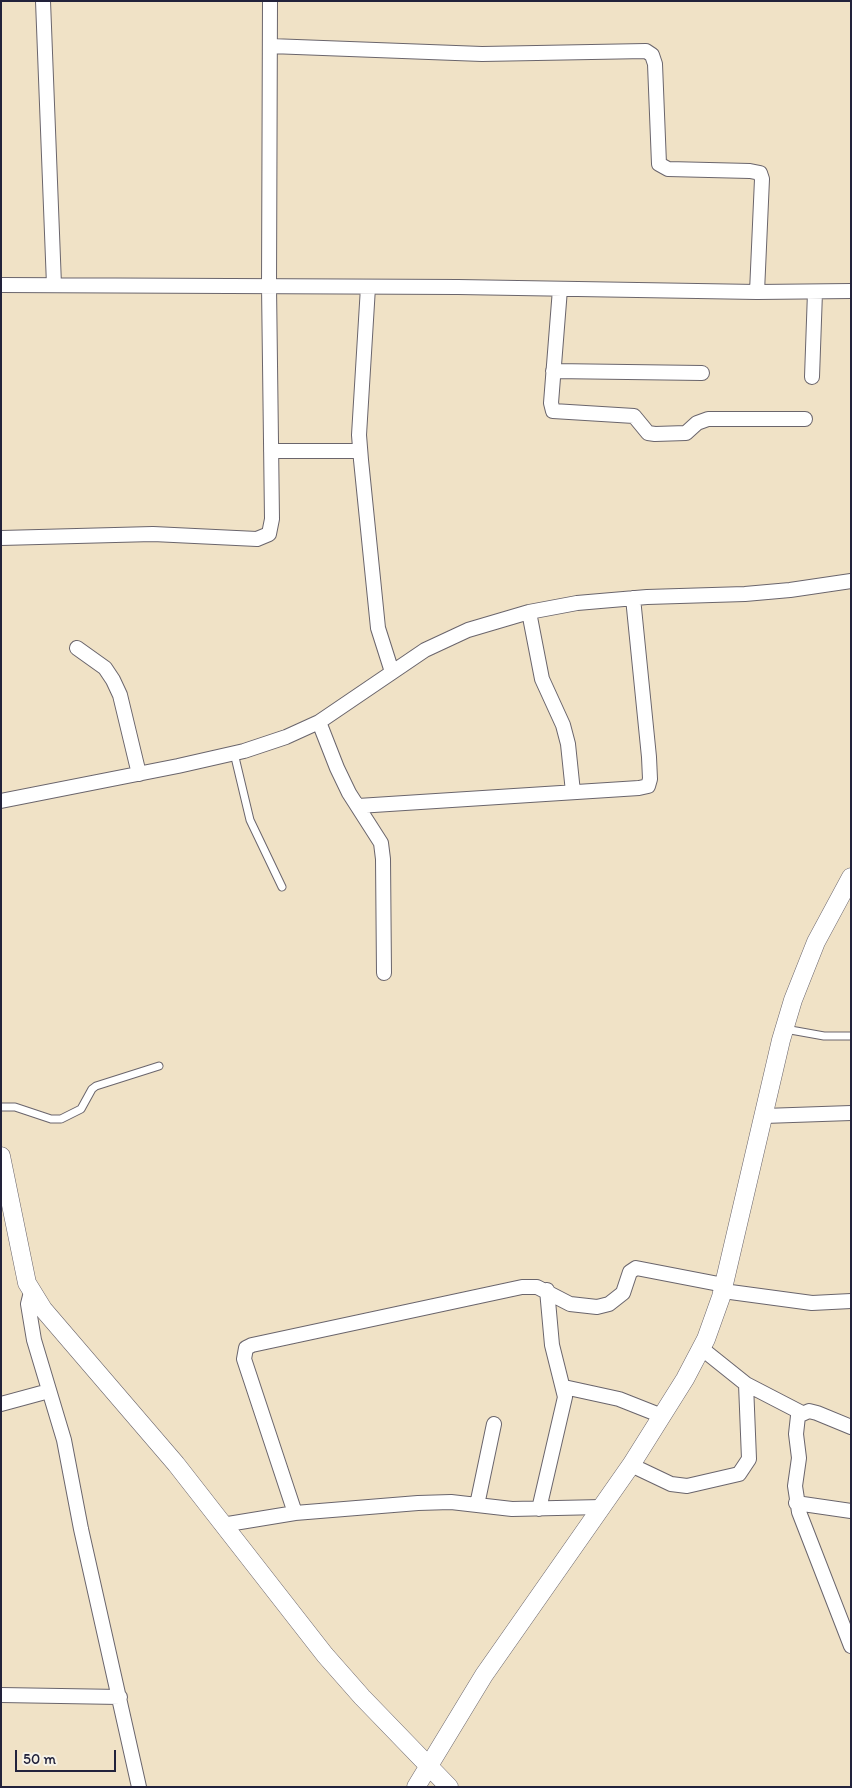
<!DOCTYPE html>
<html>
<head>
<meta charset="utf-8">
<style>
  body { margin:0 }
  #map { position:relative; width:852px; height:1788px; overflow:hidden; background:#f0e2c6; font-family:Itim,sans-serif }
  canvas { display:block }
  .frame { position:absolute; inset:0; border:2px solid #22223b; pointer-events:none }
  .scale { position:absolute; left:15px; top:1750px; width:101px; height:22px; box-sizing:border-box; border:2px solid #22223b; border-top:0; padding-left:6px; font-size:15px; line-height:18px; white-space:nowrap; color:#22223b; -webkit-text-stroke:4px #f7f3e8; paint-order:stroke }
</style>
</head>
<body>
<div id="map">
<canvas width="852" height="1788"></canvas>
<div class="frame"></div>
<div class="scale">50 m</div>
</div>
<script>
const g = document.querySelector('canvas').getContext('2d');
g.lineJoin = 'round';
const toPath = rows => new Path2D(rows.map(r => 'M' + r).join(''));
function trace(path, color, width, dash) { g.strokeStyle = color; g.lineWidth = width; g.lineCap = dash ? 'butt' : 'round'; g.setLineDash(dash || []); g.stroke(path); }
const service = toPath([
  [234,753,250,820,282,887],
  [785,1029,824,1036,851,1036],
  [1,1107,15,1107,51,1119,61,1119,81,1109,92,1089,96,1086,159,1066]
]);
const minor = toPath([
  [43,1,54,285],
  [270,46,482,54,646,51,652,55,655,64,659,164,668,169,750,171,760,173,762,179,757,292],
  [1,285,458,287,757,292,851,291],
  [368,287,359,435,361,460,378,628,392,672],
  [560,289,551,403,553,411,634,416,648,433,655,434,686,433,697,423,708,419,805,419],
  [553,371,702,373],
  [812,377,815,292],
  [271,451,360,451],
  [1,538,153,534,257,539,269,534,272,519,269,286,270,1],
  [529,612,542,679,563,725,568,744,573,792],
  [77,648,105,668,113,680,120,695,139,774],
  [319,722,337,768,349,793,381,843,383,859,384,973],
  [1,801,178,766,244,751,286,737,319,722,425,650,468,630,529,612,577,603,647,597,745,594,790,590,851,581],
  [358,806,639,788,648,786,650,779,649,757,633,598],
  [764,1116,851,1113],
  [723,1291,812,1303,851,1301],
  [31,1292,28,1304,34,1340,64,1440,81,1529,139,1787],
  [701,1348,746,1384,802,1413],
  [564,1387,619,1399,662,1416],
  [1,1404,49,1391],
  [851,1427,817,1413,809,1411,798,1416,796,1434,799,1458,795,1486,799,1512,851,1646],
  [631,1465,671,1484,687,1486,739,1474,749,1459,746,1384],
  [796,1503,851,1511],
  [477,1505,494,1424],
  [539,1509,565,1397,552,1345,547,1290],
  [295,1513,244,1359,246,1348,252,1345,522,1287,537,1287,570,1304,597,1307,609,1304,623,1293,630,1272,636,1268,724,1285],
  [222,1525,295,1513,418,1503,451,1502,512,1509,602,1507],
  [1,1695,120,1697]
]);
const tertiary = toPath([
  [1,1156,27,1283,43,1309,176,1464,325,1655,362,1697,449,1787],
  [416,1787,484,1675,631,1465,685,1379,706,1339,721,1297,781,1040,793,1000,816,942,851,877]
]);
trace(service, '#6a656c', 9);
trace(minor, '#6a656c', 16);
trace(tertiary, '#6a656c', 19);
trace(service, '#fff', 7);
trace(minor, '#fff', 14);
trace(tertiary, '#fff', 18);
</script>
</body>
</html>
